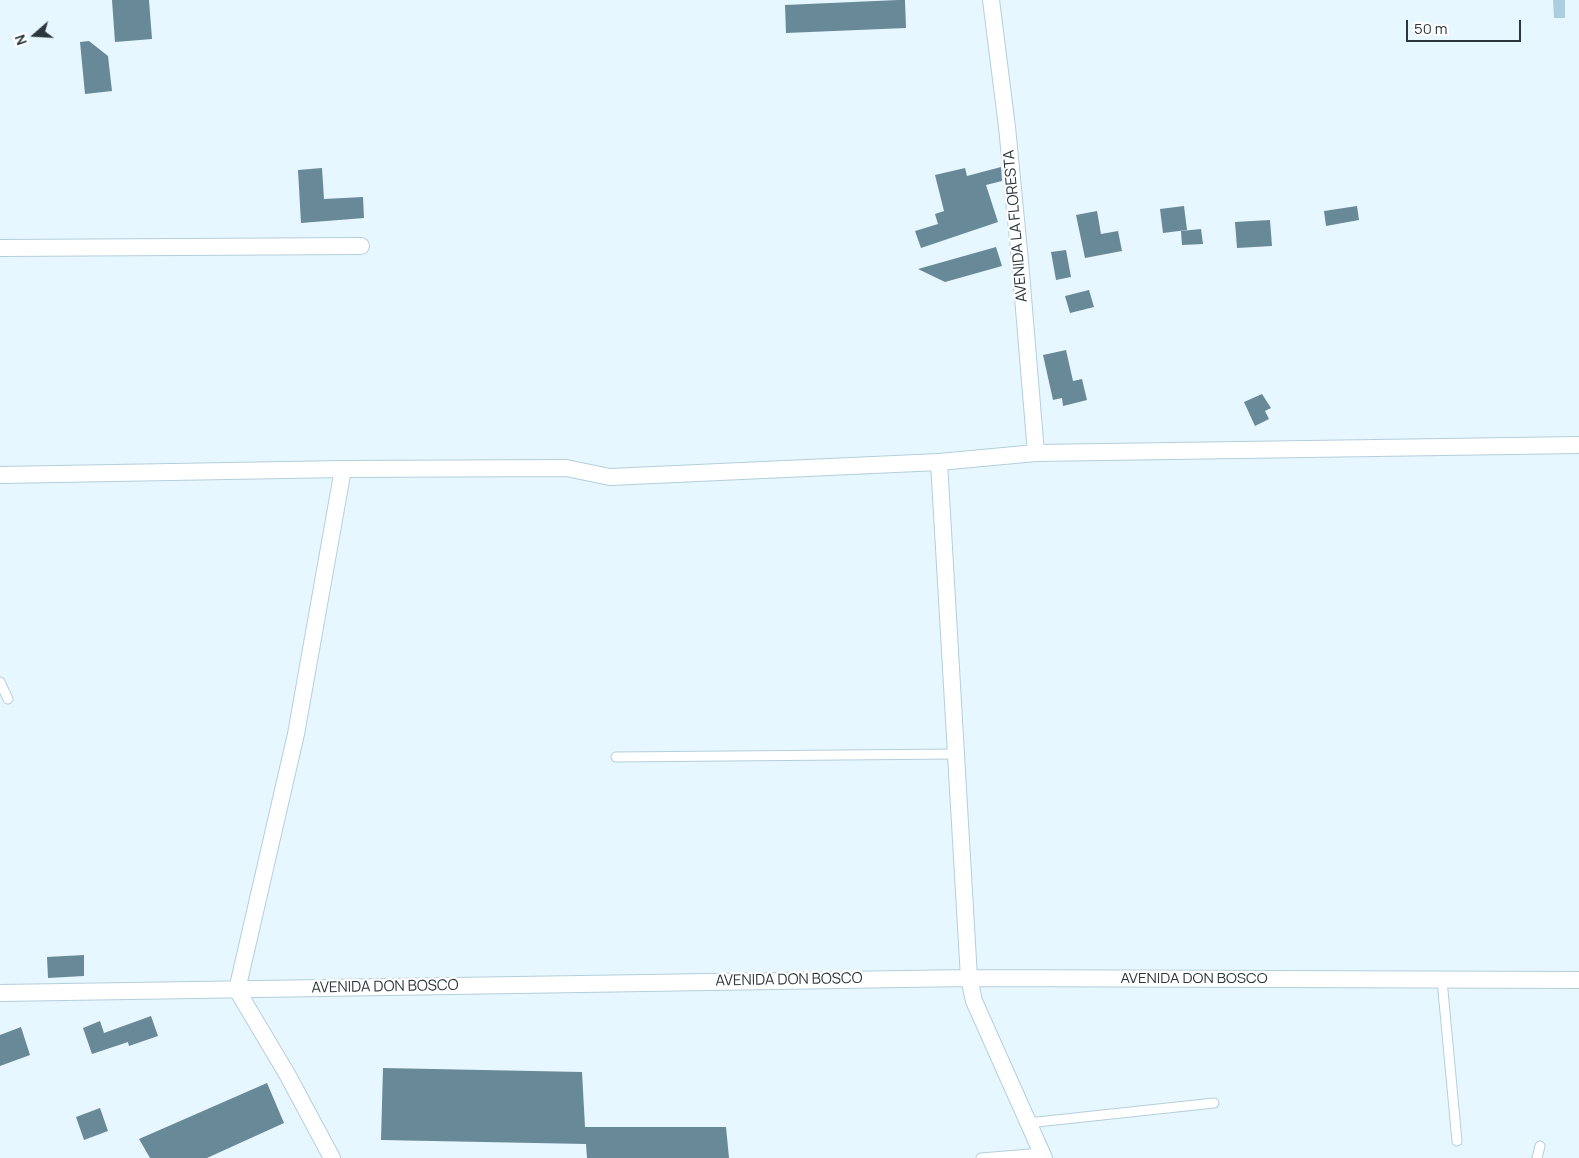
<!DOCTYPE html>
<html>
<head>
<meta charset="utf-8">
<style>
  body { margin:0 }
  #map { position:relative; width:1579px; height:1158px; overflow:hidden; background:#e6f7ff; font-family:Manrope,sans-serif }
  canvas { display:block }
  .north { position:absolute; left:10px; top:10px; width:50px; height:50px; -webkit-text-stroke:4px #fff; paint-order:stroke; rotate:251deg; font-size:14px; font-weight:700; line-height:20px; text-align:center; color:#2b373c }
  .north::after { content:''; display:block; margin:auto; width:18px; height:22px; background:#2b373c; clip-path:polygon(50% 0,100% 100%,50% 72%,0 100%) }
  .scale { position:absolute; left:1406px; top:20px; width:115px; height:22px; box-sizing:border-box; border:2px solid #2b373c; border-top:0; padding-left:6px; font-size:15px; line-height:18px; white-space:nowrap; color:#2b373c; -webkit-text-stroke:4px #fff; paint-order:stroke }
</style>
</head>
<body>
<div id="map">
<canvas width="1579" height="1158"></canvas>
<div class="north">N</div>
<div class="scale">50 m</div>
</div>
<script>
const g = document.querySelector('canvas').getContext('2d');
g.lineJoin = 'round';
function paint(path, color) { g.fillStyle = color; g.fill(path, 'evenodd'); }
const toPath = rows => new Path2D(rows.map(r => 'M' + r).join(''));
function trace(path, color, width, dash) { g.strokeStyle = color; g.lineWidth = width; g.lineCap = dash ? 'butt' : 'round'; g.setLineDash(dash || []); g.stroke(path); }
function label(font, color, halo, rows, align = 'center') {
  g.font = font + ' Manrope,sans-serif'; g.lineWidth = 4.5; g.setLineDash([]); g.textBaseline = 'middle'; g.strokeStyle = halo; g.fillStyle = color; for (const [text, x, y, turn = 0] of rows) {
    g.save(); g.translate(x, y); g.rotate((+turn || 0) * Math.PI / 180); g.textAlign = isNaN(turn) ? turn : align; if (halo) g.strokeText(text, 0, 0); g.fillText(text, 0, 0); g.restore();
  }
}
const water = toPath([
  [1553,0,1565,0,1565,18,1554,18]
]);
const building = toPath([
  [112,0,149,0,152,39,115,42],
  [898,0,905,0,906,28,786,33,785,5],
  [89,41,108,56,112,91,85,94,80,42],
  [1001,167,1002,181,986,185,998,222,921,248,915,231,938,224,935,214,944,211,935,175,965,168,967,176],
  [322,168,324,199,363,197,364,218,301,223,298,170],
  [1184,206,1187,230,1163,233,1160,209],
  [1357,206,1359,220,1326,226,1324,211],
  [1097,211,1101,234,1118,231,1122,251,1085,258,1076,215],
  [1270,220,1272,246,1237,248,1235,222],
  [1201,229,1203,244,1182,245,1181,231],
  [996,247,1002,266,945,282,918,269],
  [1066,250,1071,277,1056,280,1051,252],
  [1089,290,1094,307,1070,313,1065,296],
  [1066,350,1073,381,1082,379,1087,400,1063,406,1062,398,1053,400,1043,355],
  [1262,394,1271,408,1265,411,1269,419,1255,426,1244,402],
  [84,955,84,976,48,978,47,957],
  [151,1016,158,1036,129,1046,128,1042,92,1054,83,1028,100,1021,104,1033],
  [21,1027,30,1055,0,1066,0,1035],
  [383,1068,582,1072,585,1127,726,1127,729,1158,587,1158,586,1144,381,1140],
  [267,1083,284,1123,207,1158,150,1158,139,1139],
  [100,1108,108,1131,84,1140,76,1117]
]);
const service = toPath([
  [0,682,8,699],
  [616,757,956,754],
  [1442,980,1457,1141],
  [1028,1123,1214,1103],
  [981,1158,1042,1153],
  [1537,1158,1540,1146]
]);
const minor = toPath([
  [991,0,1007,127,1020,261,1036,453],
  [0,248,361,246],
  [939,462,969,978,974,1001,1044,1158],
  [0,475,343,469,566,468,610,477,939,462,1036,453,1579,445],
  [0,993,969,978,1579,980],
  [332,1158,287,1074,237,990,296,734,343,469]
]);
const streetNames = [
  ["AVENIDA LA FLORESTA",1016,226,-95],
  ["AVENIDA DON BOSCO",1194,979],
  ["AVENIDA DON BOSCO",789,980,-1],
  ["AVENIDA DON BOSCO",385,987,-1]
];
paint(water, '#abcede');
paint(building, '#688997');
trace(service, '#b3cfdc', 11);
trace(minor, '#b3cfdc', 18);
trace(service, '#fff', 9);
trace(minor, '#fff', 16);
label('15px', '#2b373c', '#fff', streetNames);
</script>
</body>
</html>
